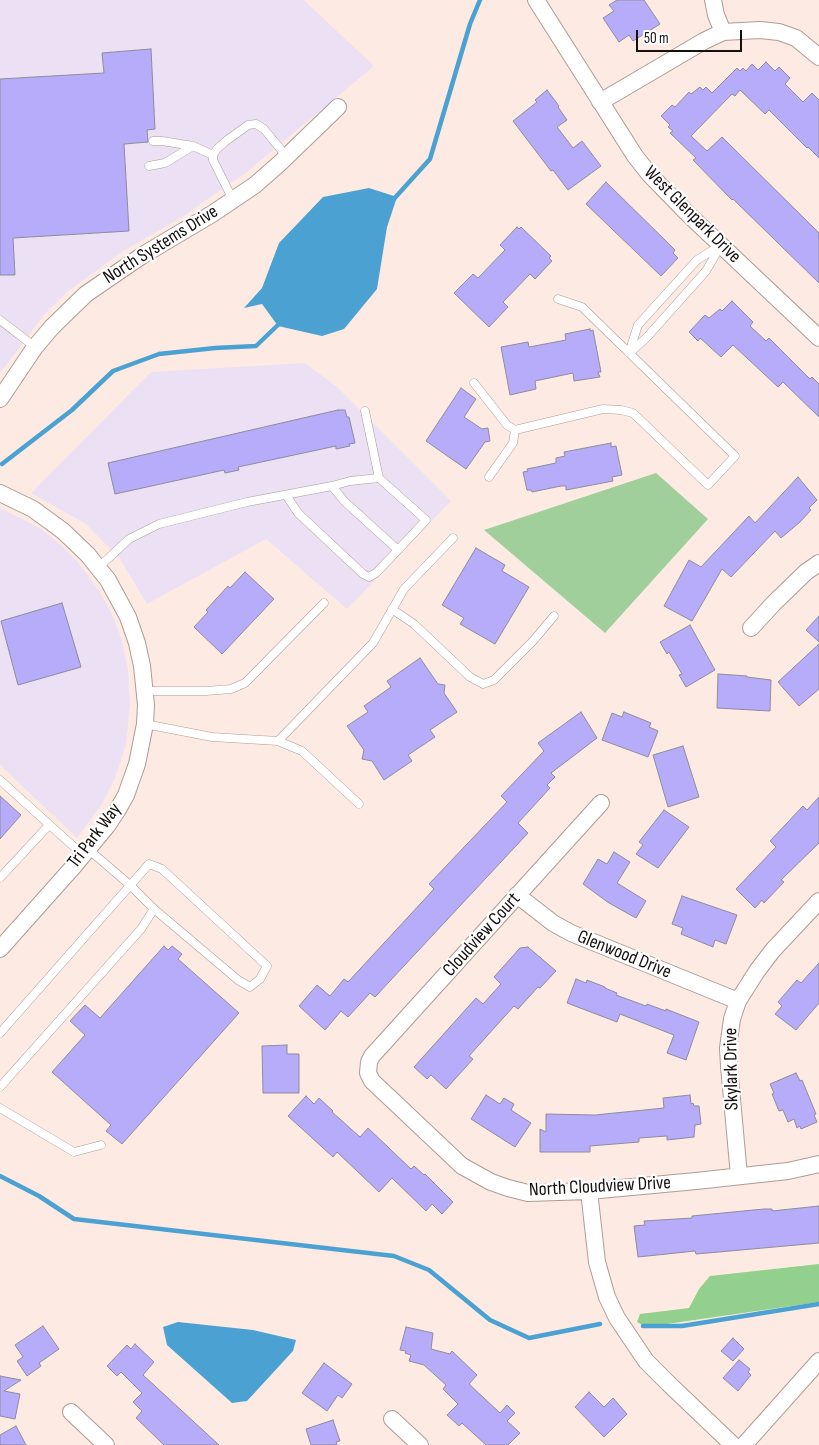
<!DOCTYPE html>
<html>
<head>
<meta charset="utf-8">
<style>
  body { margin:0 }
  #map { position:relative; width:819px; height:1445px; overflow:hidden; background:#fdebe3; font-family:"Sofia Sans Condensed",sans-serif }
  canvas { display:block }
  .scale { position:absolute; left:636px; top:30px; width:106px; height:22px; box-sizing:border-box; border:2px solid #150f0d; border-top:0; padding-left:6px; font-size:15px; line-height:18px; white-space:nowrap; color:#150f0d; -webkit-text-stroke:4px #fff; paint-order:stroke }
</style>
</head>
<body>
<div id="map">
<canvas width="819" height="1445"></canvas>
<div class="scale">50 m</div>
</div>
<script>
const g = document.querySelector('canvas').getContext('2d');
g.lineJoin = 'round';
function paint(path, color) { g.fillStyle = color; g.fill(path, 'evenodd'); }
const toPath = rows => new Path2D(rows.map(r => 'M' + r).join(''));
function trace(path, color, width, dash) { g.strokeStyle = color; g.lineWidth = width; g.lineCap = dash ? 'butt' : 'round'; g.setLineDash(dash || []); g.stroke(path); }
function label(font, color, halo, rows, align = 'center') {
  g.font = font + ' "Sofia Sans Condensed",sans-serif'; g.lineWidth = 4.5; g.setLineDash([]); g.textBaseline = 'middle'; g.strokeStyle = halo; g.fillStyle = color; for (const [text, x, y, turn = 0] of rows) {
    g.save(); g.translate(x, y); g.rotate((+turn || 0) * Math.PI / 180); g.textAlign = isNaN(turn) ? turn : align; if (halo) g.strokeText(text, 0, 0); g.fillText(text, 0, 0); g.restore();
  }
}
const education = toPath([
  [0,0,304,0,374,66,247,172,179,219,123,251,66,293,44,315,0,373],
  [305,363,337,387,451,501,347,609,266,539,147,604,120,559,86,524,31,493,151,372],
  [0,508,40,528,61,545,76,560,98,589,110,610,122,640,128,670,130,704,126,745,115,778,102,804,77,838,0,765]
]);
const green = toPath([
  [656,473,708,519,605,633,484,530]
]);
const forest = toPath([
  [819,1264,819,1302,646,1327,637,1322,640,1314,689,1308,699,1289,710,1276]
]);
const water = toPath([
  [369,188,397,197,387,227,377,289,344,329,322,336,278,326,262,304,244,308,262,288,279,243,323,197],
  [178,1322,253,1330,296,1340,293,1351,247,1401,232,1403,167,1345,163,1327]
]);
const stream = toPath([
  [392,201,430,159,470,24,480,0],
  [2,464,72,410,113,371,159,354,215,348,256,346,280,323],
  [0,1176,39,1196,74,1219,394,1256,429,1270,490,1320,529,1338,600,1324],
  [643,1326,682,1326,819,1304]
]);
const building = toPath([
  [617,0,644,0,660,24,633,41,629,35,619,42,603,18,614,11,609,5,617,0],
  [151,49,155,129,147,130,148,142,124,144,129,231,13,238,15,275,0,275,0,79,104,73,102,53,151,49],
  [766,62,775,71,779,67,790,78,785,84,803,102,812,93,819,100,819,158,808,147,807,148,769,110,765,114,740,90,735,96,732,94,691,136,707,151,722,137,819,233,819,283,733,199,732,200,693,160,696,158,670,133,673,131,668,127,670,125,661,116,672,105,675,107,689,92,691,94,700,87,703,90,706,87,712,93,737,68,740,71,743,68,746,71,752,64,758,70,766,62],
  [547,90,559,106,558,107,567,120,557,127,573,148,582,141,601,166,568,190,553,170,551,171,513,121,537,102,535,100,547,90],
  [606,182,675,250,673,253,678,258,661,276,586,204,606,182],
  [517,227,519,229,521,227,551,256,549,258,552,261,535,279,530,274,503,302,508,307,489,327,454,293,473,274,478,278,505,250,500,245,517,227],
  [732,301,753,322,750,326,766,341,769,338,810,379,812,377,819,384,819,417,783,382,778,387,733,345,721,357,700,338,698,341,689,332,705,315,709,318,720,309,722,311,732,301],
  [590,329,590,331,593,330,601,372,598,372,600,377,574,381,573,373,535,381,536,389,510,395,501,347,528,342,529,347,566,340,565,334,590,329],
  [461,388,476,399,464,417,482,429,488,428,490,441,485,442,466,469,426,441,461,388],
  [338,410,345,410,347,417,349,417,355,443,349,444,350,446,336,449,336,446,238,467,239,470,225,473,224,470,115,494,108,463,338,410],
  [611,443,611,447,616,446,622,475,612,477,613,481,566,490,566,486,561,486,532,492,531,490,527,490,523,472,528,471,527,469,556,463,556,458,565,456,564,452,611,443],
  [798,477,817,500,809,508,811,510,800,522,781,538,775,531,731,577,722,569,692,621,664,606,689,560,701,567,749,516,755,523,798,477],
  [476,548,505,565,502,571,529,587,495,644,460,624,464,618,442,605,476,548],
  [245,572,274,599,222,654,194,627,208,612,206,610,228,586,230,588,245,572],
  [62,603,81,667,18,685,1,621,62,603],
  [819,616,819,642,806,630,819,616],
  [690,625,715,670,686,687,679,675,682,674,669,652,667,654,660,642,690,625],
  [819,644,819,689,799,706,778,682,819,644],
  [420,658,438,684,445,685,444,693,457,712,430,730,435,737,408,755,412,761,384,780,372,761,362,759,364,750,347,726,368,712,364,706,391,687,387,681,420,658],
  [718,674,747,676,747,677,771,680,770,711,717,708,718,674],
  [581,712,597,738,551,773,555,777,547,785,550,788,518,823,528,833,375,997,370,993,348,1017,341,1011,325,1030,299,1006,317,985,330,996,344,979,348,982,434,889,429,884,507,802,501,796,544,751,538,743,581,712],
  [624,712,651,723,649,727,658,731,648,757,602,740,612,713,622,717,624,712],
  [683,746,699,797,668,807,653,755,683,746],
  [0,796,21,815,0,839,0,796],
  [819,797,819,843,781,880,784,882,764,903,762,900,755,908,736,889,776,847,770,841,803,806,807,810,819,797],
  [664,810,689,827,658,868,636,854,643,845,639,842,664,810],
  [614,852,630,862,617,883,646,901,636,918,609,903,583,884,598,859,607,864,614,852],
  [682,896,737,915,726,944,715,940,713,947,681,934,683,928,672,924,682,896],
  [164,946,168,950,172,946,182,954,178,959,239,1013,122,1144,106,1131,111,1125,52,1072,85,1035,70,1021,85,1005,100,1018,164,946],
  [528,947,556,971,540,988,538,987,518,1009,514,1006,469,1056,473,1059,446,1089,431,1075,427,1079,414,1067,476,998,483,1004,501,984,494,977,520,948,528,947],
  [819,963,819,1003,796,1030,775,1014,782,1006,778,1002,797,980,801,983,819,963],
  [576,979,586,983,587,980,605,987,605,988,617,993,616,995,646,1006,647,1004,666,1011,666,1009,699,1022,686,1060,667,1053,674,1035,620,1014,617,1022,567,1003,576,979],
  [287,1045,287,1054,299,1054,299,1093,263,1093,262,1046,287,1045],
  [796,1073,800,1081,802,1080,816,1114,814,1115,817,1122,801,1129,800,1126,797,1128,794,1119,788,1122,783,1110,779,1111,772,1094,774,1093,770,1084,796,1073],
  [486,1095,500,1104,504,1098,514,1104,511,1110,531,1123,515,1147,471,1119,486,1095],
  [690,1095,691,1104,693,1103,694,1106,699,1106,701,1124,695,1125,694,1137,667,1140,667,1136,639,1138,639,1142,590,1146,590,1152,540,1152,540,1129,546,1132,546,1114,595,1115,664,1108,663,1098,690,1095],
  [306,1096,314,1104,319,1098,333,1111,332,1112,360,1137,368,1128,411,1169,414,1166,424,1175,425,1174,453,1202,442,1214,432,1204,426,1211,392,1178,379,1192,337,1152,333,1157,288,1116,306,1096],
  [819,1206,819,1243,696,1254,695,1251,638,1257,634,1226,645,1225,644,1221,692,1218,692,1216,743,1211,764,1209,772,1209,772,1211,819,1206],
  [43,1326,59,1349,39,1363,41,1366,27,1376,17,1361,23,1357,15,1345,43,1326],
  [406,1327,433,1333,431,1349,450,1354,452,1351,477,1375,469,1384,500,1413,507,1405,515,1413,507,1421,520,1433,508,1445,486,1445,462,1423,459,1426,447,1415,458,1404,443,1389,446,1385,424,1365,409,1361,411,1355,405,1353,406,1351,400,1350,406,1327],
  [733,1338,744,1349,733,1361,721,1351,733,1338],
  [135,1344,154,1362,143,1375,219,1445,164,1445,136,1418,142,1411,133,1402,142,1393,121,1372,117,1376,107,1366,127,1345,131,1349,135,1344],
  [739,1360,750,1369,748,1372,751,1375,738,1391,723,1378,739,1360],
  [324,1363,352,1384,342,1398,338,1395,327,1411,302,1393,324,1363],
  [0,1376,21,1380,4,1391,20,1394,15,1419,0,1416,0,1376],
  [589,1392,604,1407,613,1398,627,1414,604,1437,575,1407,589,1392],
  [333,1420,340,1441,336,1442,337,1445,311,1445,306,1429,333,1420],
  [16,1426,26,1445,0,1445,0,1435,16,1426]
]);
const lane = toPath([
  [193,146,213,155],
  [149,166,165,163,193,146,162,141,153,141],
  [233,200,213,160,213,155,217,149,226,141,248,125,256,124,264,129,287,157],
  [0,320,35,347],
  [631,352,648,336,706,271,720,247],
  [629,353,638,325,697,260,721,245],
  [474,383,507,425,515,430],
  [365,411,379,478],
  [489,477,513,443,515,430,603,409,621,410,633,413,708,485,735,456,582,307,558,299],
  [286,495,298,513,363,574,369,577,376,573,398,550],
  [99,567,129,539,159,524,247,502,332,486,344,501,398,550,426,520,379,478,350,481,332,486],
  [392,609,414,624,470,677,483,684,494,680,533,641,554,616],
  [144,691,206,691,231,689,245,683,324,603],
  [145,724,212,737,278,741,373,643,404,589,453,538],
  [278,741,302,751,359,804],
  [0,780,83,855],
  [0,878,49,825],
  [0,1033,149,864,162,869,267,966,260,979,250,987,238,980,154,909],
  [0,1087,141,929,154,909,130,885,88,849],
  [0,1108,74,1152,101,1145]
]);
const street = toPath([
  [536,0,635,156,650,175,689,215,819,338],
  [713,0,716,15,723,32],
  [600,102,704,41,723,32,760,30,779,32,796,38,819,57],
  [0,399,35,347,52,327,86,294,143,255,212,214,255,185,280,163,338,107],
  [0,493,33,509,63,531,88,555,108,580,128,617,137,643,142,666,146,705,145,724,137,764,126,795,117,811,107,826,74,866,0,949],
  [751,628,774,603,806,572,819,563],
  [601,803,372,1056,369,1062,368,1073,372,1081,462,1166,491,1182,508,1188,528,1193,589,1191,696,1181,788,1171,819,1164],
  [517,895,553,923,571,933,738,1001],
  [739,1176,729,1066,728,1048,732,1019,738,1001,757,971,773,950,819,901],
  [589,1191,597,1262,607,1297,617,1318,646,1361,668,1383,733,1445],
  [71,1412,106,1445],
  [392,1419,420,1445],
  [744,1445,819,1361]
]);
const streetNames = [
  ["West Glenpark Drive",692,215,45],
  ["North Systems Drive",161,245,-32],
  ["Tri Park Way",95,836,-53],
  ["Cloudview Court",482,935,-48],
  ["Glenwood Drive",624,955,22],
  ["Skylark Drive",732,1069,-91],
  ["North Cloudview Drive",600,1187,-3]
];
paint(education, '#ece0f4');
paint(green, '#a0cf9c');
paint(forest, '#93cf8d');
paint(water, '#4ba2d2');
trace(stream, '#4ba2d2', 4.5);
paint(building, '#b6acf9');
trace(building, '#8e8c9c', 1);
trace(lane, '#ad9c94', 9);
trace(street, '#ad9c94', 18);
trace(lane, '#fff', 8);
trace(street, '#fff', 16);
label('19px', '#150f0d', '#fff', streetNames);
</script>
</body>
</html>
